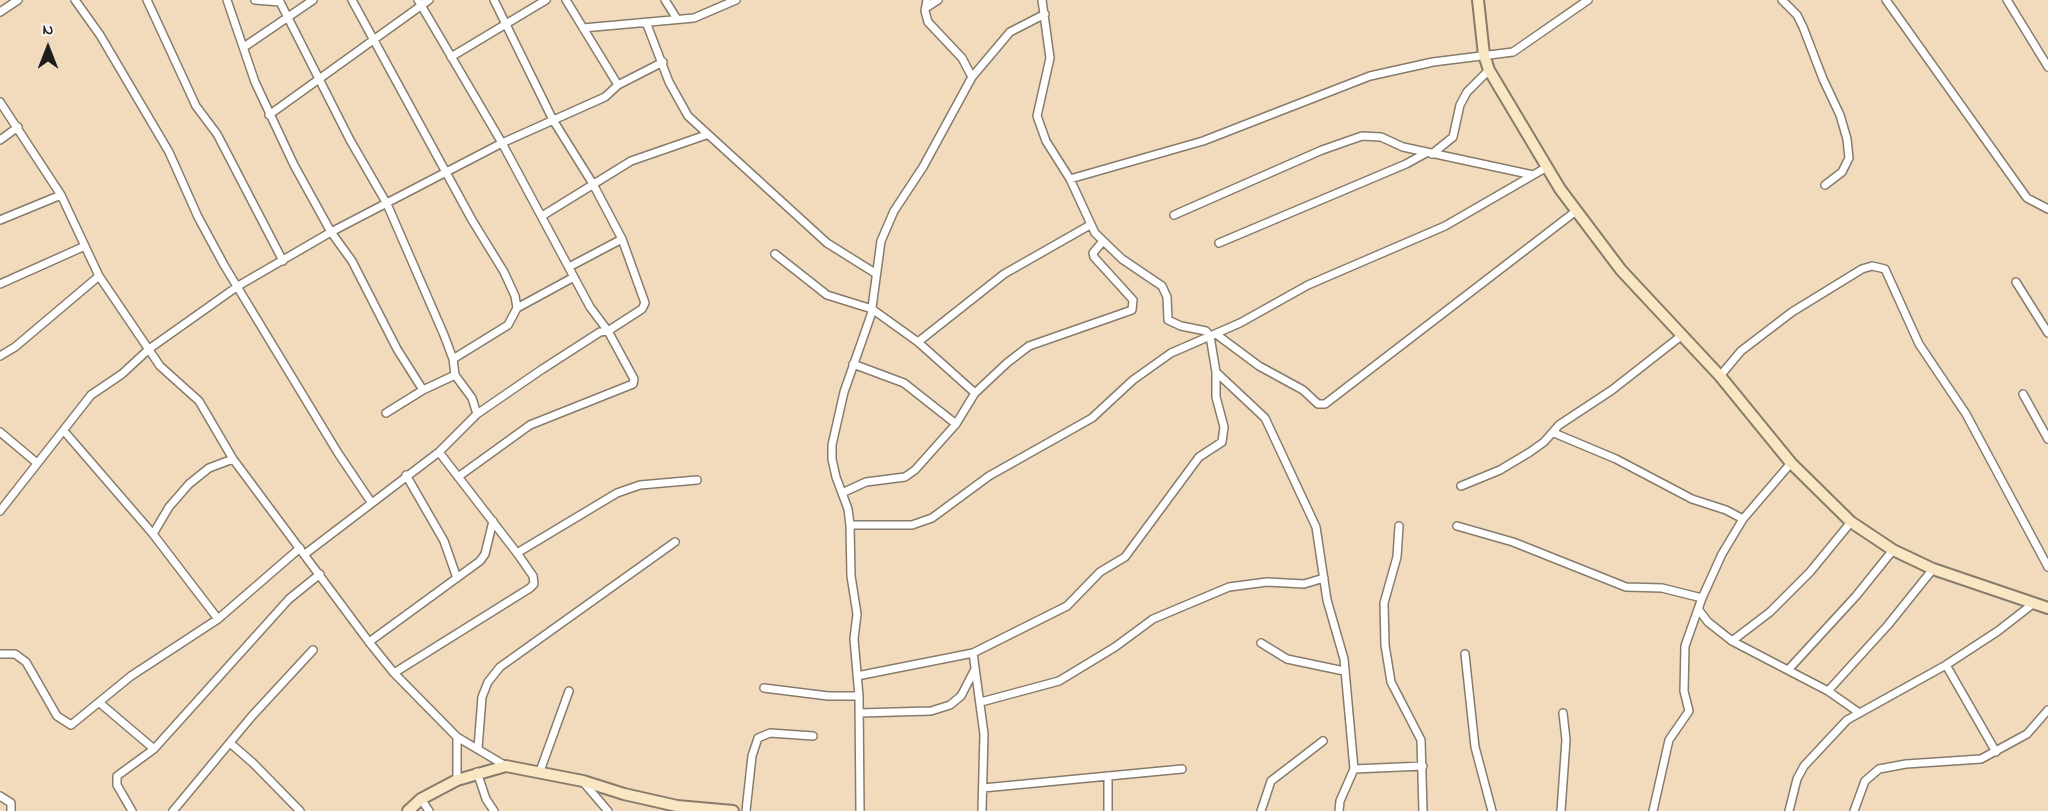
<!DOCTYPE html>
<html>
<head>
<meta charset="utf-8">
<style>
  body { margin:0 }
  #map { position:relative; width:2048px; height:811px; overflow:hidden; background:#f2dbbc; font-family:"Indie Flower",sans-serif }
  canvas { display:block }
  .north { position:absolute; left:18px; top:18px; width:60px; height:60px; -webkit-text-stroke:4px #f6f6f2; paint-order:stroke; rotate:0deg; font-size:16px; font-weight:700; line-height:24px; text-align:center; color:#1c1c1c }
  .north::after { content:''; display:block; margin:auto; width:21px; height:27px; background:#1c1c1c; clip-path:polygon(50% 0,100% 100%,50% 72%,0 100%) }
</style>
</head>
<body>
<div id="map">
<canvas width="2048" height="811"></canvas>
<div class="north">N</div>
</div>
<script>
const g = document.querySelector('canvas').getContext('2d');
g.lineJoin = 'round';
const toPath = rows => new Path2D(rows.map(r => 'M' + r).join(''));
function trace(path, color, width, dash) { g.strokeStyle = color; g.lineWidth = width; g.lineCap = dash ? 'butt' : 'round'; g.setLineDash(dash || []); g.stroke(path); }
const street = toPath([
  [75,0,100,35,169,152,198,217,224,265,338,453,371,502],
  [147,0,196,106,217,134,283,261],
  [227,0,255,82,294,165,331,232,352,261,397,349,423,390],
  [255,0,280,2],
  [279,0,350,140,387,204,444,335,453,359,455,375,472,398,477,414],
  [352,0,472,220,504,272,515,296,517,308,508,325,453,359],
  [566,0,618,85],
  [665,0,677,19],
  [927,0,925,11,928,22,962,58,972,77],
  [1042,0,1050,58,1037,116,1046,141,1070,179,1095,233,1122,259,1162,286,1167,297,1168,320,1181,326,1206,331,1210,336,1216,372,1265,418,1316,527,1327,600,1344,659,1354,769,1340,801,1339,811],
  [1782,0,1797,15,1803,27,1823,79,1840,115,1847,139,1849,158,1842,172,1825,185],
  [1886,0,2027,198,2048,209],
  [2007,0,2048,67],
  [927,7,938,0],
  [0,12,18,0],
  [646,22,669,82,688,116,827,243,875,273],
  [583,28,694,18,736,0],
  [244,47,313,0],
  [451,57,546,0],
  [0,102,61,195,99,276,160,366,199,401,233,459,369,642,394,673,457,737,506,766],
  [269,115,429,0],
  [0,140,18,127],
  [1432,154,1453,137,1460,105,1467,92,1489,70],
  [1070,179,1203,141,1370,76,1433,62,1513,52,1588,0],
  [1174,215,1322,150,1362,136,1381,137,1403,147,1533,175],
  [542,216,631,161,706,135],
  [0,220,61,195],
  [1219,243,1406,164,1426,153],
  [775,254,827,295,872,309,918,342,975,393],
  [569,267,622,239],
  [2016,282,2048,333],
  [0,284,85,246],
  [517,308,574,277],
  [1216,334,1259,366,1303,390,1318,404,1325,404,1576,211],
  [918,342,1004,274,1090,225],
  [0,356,15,347,99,276],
  [853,364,904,383,956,424],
  [1720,376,1741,351,1792,312,1862,269,1872,266,1885,269,1919,344,1966,414,2048,567],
  [2023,394,2048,439],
  [386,413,423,390,455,375],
  [64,431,153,534,218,619],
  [0,432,37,463],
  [1554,433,1616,459,1692,499,1726,510,1743,519],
  [439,452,517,553,617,493,640,485,697,480],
  [406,475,444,541,457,578],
  [458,477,530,425,633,384,634,379,608,331,642,309,645,303,622,239,593,184,553,120,494,0],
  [1461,486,1500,470,1530,452,1544,442,1559,425,1612,390,1681,336],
  [842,493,866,482,905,477,915,470,956,424,975,393,1007,363,1029,346,1132,310,1133,300,1094,257,1093,253,1103,241],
  [0,511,91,395,122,374,149,349,238,286,331,232,502,143,605,97,618,85,663,62],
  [850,525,912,525,932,518,989,476,1092,418,1133,380,1171,353,1240,323,1308,285,1445,226,1547,167],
  [1399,526,1397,557,1384,603,1385,645,1391,682,1421,740,1423,811],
  [1457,526,1513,542,1626,587,1662,588,1702,598],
  [153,534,169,507,189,484,209,468,233,459],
  [305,554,439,452,477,414,541,370,600,332,608,331,590,307,502,143,418,0],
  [1698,609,1708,622,1732,641,1828,691,1858,712],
  [1732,641,1770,612,1810,572,1851,522],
  [369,642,480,561,485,554,493,521],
  [1261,643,1287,659,1344,671],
  [973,653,984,734,982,811],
  [0,654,15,654,26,662,57,716,71,725,131,676,218,619,300,548],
  [1465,654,1475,747,1492,811],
  [1946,665,1996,752],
  [1788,670,1856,596,1893,550],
  [394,673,530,588,534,584,533,576,517,553],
  [857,676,973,653,1067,606,1100,572,1125,557,1199,457,1222,442,1224,427,1216,397,1216,372],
  [764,688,828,696,859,696],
  [1828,691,1888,625,1933,569],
  [981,702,1059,681,1115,647,1153,619,1229,587,1267,582,1304,584,1324,578],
  [101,704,154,749],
  [859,713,931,711,950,705,961,696,975,669],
  [230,743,253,763,300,811],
  [478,748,482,697,488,682,500,667,675,542],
  [1354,769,1423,766],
  [540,771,569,691],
  [477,772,486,799,494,811],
  [457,780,457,737],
  [584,783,608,811],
  [983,788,1182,769],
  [0,796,11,803,11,811],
  [421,799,429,811],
  [132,811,117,785,117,776,154,749,289,599,320,574],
  [173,811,252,716,313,650],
  [746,811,752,756,758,738,770,733,813,736],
  [860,811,859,696,854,639,857,614,851,576,850,525,848,509,836,477,832,459,832,445,844,392,871,315,881,241,894,211,923,167,972,77,1010,32,1045,14],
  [1108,811,1108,776],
  [1261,811,1271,781,1323,741],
  [1561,811,1566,740,1563,713],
  [1653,811,1669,740,1689,711,1684,691,1685,646,1702,598,1722,554,1743,519,1791,463],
  [1789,811,1797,779,1804,766,1847,720,1946,665,1998,631,2034,603],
  [1854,811,1865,781,1879,769,1906,764,1981,759,2027,734,2048,710]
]);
const secondary = toPath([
  [1478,0,1484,55,1489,70,1560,189,1621,270,1720,376,1791,463,1851,522,1893,550,1933,569,2048,608],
  [408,811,421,799,457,780,506,766,583,781,624,794,677,806,733,811]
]);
trace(street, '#877c6c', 10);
trace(secondary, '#877c6c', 14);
trace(street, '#fff', 7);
trace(secondary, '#f9e7c3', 10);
</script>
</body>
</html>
